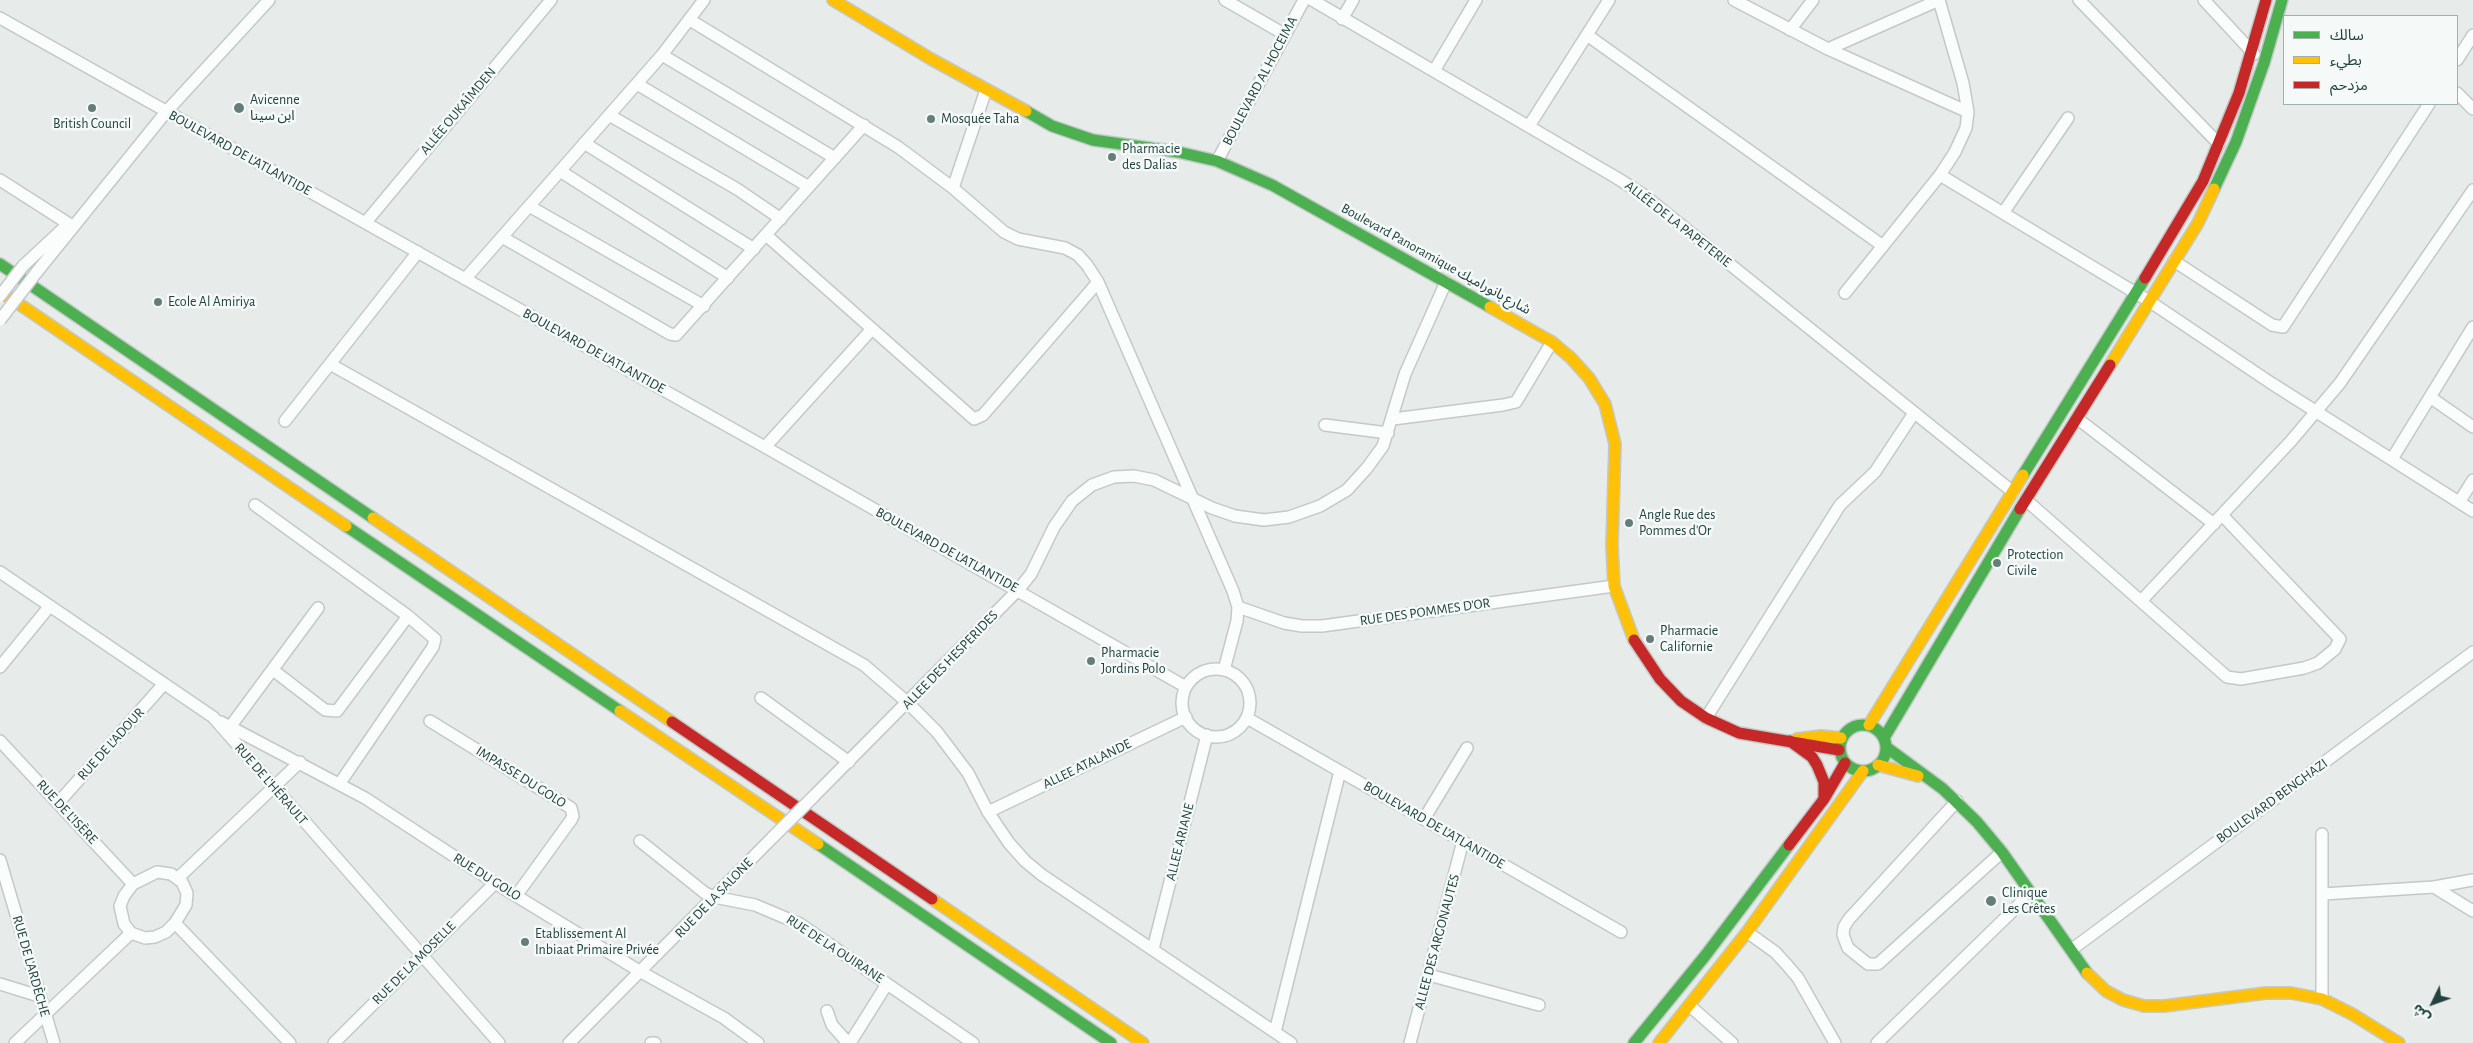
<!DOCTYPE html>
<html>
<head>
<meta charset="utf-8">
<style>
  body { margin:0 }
  #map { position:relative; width:2473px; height:1043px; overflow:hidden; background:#e7ecea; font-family:"Alegreya Sans","Noto Sans Arabic",sans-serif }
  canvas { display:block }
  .legend { position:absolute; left:2283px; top:15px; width:175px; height:90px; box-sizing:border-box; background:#f5faf9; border:1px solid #a0b0ae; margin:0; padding:6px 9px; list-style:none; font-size:15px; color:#21423e }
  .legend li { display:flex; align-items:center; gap:10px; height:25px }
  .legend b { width:25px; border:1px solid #a0b0ae }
  .north { position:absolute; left:2408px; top:978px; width:50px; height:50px; -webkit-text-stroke:4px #f5faf9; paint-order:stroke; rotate:228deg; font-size:14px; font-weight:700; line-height:20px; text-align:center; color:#21423e }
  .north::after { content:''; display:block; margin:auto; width:18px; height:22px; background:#21423e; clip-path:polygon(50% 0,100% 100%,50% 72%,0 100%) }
</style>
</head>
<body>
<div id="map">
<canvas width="2473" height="1043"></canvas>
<ul class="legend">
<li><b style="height:6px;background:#4caf50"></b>سالك</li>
<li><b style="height:6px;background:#ffc107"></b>بطيء</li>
<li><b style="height:6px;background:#c62828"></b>مزدحم</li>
</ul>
<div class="north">ش</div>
</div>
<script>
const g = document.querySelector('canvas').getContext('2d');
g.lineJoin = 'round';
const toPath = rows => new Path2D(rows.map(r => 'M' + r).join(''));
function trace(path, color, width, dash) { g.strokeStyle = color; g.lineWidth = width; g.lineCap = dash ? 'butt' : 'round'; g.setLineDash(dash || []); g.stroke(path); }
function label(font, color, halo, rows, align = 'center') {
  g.font = font + ' "Alegreya Sans","Noto Sans Arabic",sans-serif'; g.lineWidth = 5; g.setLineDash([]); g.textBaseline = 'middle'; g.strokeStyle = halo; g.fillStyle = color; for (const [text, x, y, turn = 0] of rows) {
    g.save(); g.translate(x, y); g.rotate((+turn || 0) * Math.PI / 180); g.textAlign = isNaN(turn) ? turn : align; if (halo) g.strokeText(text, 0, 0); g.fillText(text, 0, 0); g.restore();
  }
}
const street = toPath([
  [1225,0,1284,34],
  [1312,0,1617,178,1645,196,2013,492],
  [1734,0,1828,49,1968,112],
  [2079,0,2219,144],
  [2204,0,2254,54],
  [0,18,765,447,1186,687],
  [1342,19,1353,0],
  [690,20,898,147,953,188,1004,232,1018,239,1065,248,1078,255,1087,265,1098,282,1233,591,1238,607,1237,621,1224,670],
  [1790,30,1813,0],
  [1587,35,1883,246],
  [1828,49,1939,0],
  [662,55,835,158],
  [2457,60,2473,35],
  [1434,71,1476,0],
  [637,84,809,187],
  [2457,93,2473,109],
  [609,115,737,189,781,219],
  [1529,126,1609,0],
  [584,143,754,249],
  [1217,161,1304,0],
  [560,171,728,278],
  [1940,175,2149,301,2271,383,2473,511],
  [0,180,69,224],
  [953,188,986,90],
  [529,206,704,306],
  [2003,213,2068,118],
  [366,222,551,0],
  [766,235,974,419,983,415,1098,282],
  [502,237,670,334,676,335,864,125],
  [2174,261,2272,325,2283,327,2429,104],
  [23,266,67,225],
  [36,273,166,112,269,0],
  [465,279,662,55,704,0],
  [1845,293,1940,175,1955,152,1966,128,1968,112,1963,83,1939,0],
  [330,364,864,665,908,703,937,732,968,773,988,812,1009,843,1025,861,1042,875,1291,1043],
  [2430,397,2473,427],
  [1393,419,1503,405,1516,402,1552,342],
  [2078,419,2214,524],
  [285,421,418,252],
  [1325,425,1388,433],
  [765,447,872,329],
  [2392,459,2473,327],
  [2026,500,2227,677,2241,679,2304,668,2318,663,2335,649,2340,639,2222,515],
  [2460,501,2473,480],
  [255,505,408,616,435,639,433,647,340,783],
  [0,572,213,717,499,1043],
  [2142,600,2291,441,2340,383,2473,190],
  [1238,607,1284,623,1302,626,1322,626,1614,586],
  [0,667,49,607],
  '1182 703a34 34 0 1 1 68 0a34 34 0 1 1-68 0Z',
  [273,670,325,710,337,711,408,616],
  [761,698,849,762],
  [1247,718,1621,932],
  [1706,718,1840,505,1875,472,1914,413],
  [430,721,571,808,573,816,571,820,516,896],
  [221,722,365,798,495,883,641,972,724,1018,758,1043],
  [230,727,318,608],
  [0,741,133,884],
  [814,796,1018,590,1031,574,1054,527,1072,501,1092,485,1114,477,1134,476,1154,480,1212,508,1235,516,1264,520,1289,517,1320,506,1347,490,1367,468,1383,446,1405,374,1446,282],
  [1957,801,1849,919,1844,927,1843,935,1848,948,1868,964,1878,964,2002,852],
  [58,803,163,685],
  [988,812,1186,717],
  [1424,819,1467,748],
  [2322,834,2322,999],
  [640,841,705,893,714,897,755,905,800,924,973,1043],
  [0,860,54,1043],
  [157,872,171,874,182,882,187,893,186,905,175,923,166,932,155,937,145,938,131,933,124,924,120,906,124,896,133,884,157,872],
  [178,878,300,762],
  [2434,887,2473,880],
  [2323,894,2434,887,2473,911],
  [175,923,290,1043],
  [1747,932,1775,952,1787,965,1798,978,1835,1043],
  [1153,949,1207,735],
  [2071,950,2473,652],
  [1429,975,1539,1005],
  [0,984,39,996],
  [1690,1006,1732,1043],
  [827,1011,832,1025,848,1043],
  [1275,1032,1340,771],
  [15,1043,131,933],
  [334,1043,495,883],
  [569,1043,773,837],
  [651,1043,655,1043],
  [850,1043,887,984],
  [1410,1043,1463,841],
  [1877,1043,2031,893]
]);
const fast = toPath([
  [1026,111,1052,126,1093,140,1178,152,1217,161,1272,185,1490,307],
  [2214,189,2236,142,2264,63,2282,0],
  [0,264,373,518],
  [2023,475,2145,278],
  [346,526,620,711],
  '1840 748a23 23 0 1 1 46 0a23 23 0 1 1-46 0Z',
  [1884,738,2020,509],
  [1886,747,1943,789,1977,822,2002,852,2087,973],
  [818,844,1111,1043],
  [1634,1043,1705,956,1789,845]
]);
const slow = toPath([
  [833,0,931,59,1026,111],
  [0,291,346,526],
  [1490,307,1552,342,1571,358,1589,378,1605,404,1615,444,1612,545,1614,586,1634,640],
  [2110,365,2198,223,2214,189],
  [373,518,672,722],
  [620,711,818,844],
  [1869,725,2023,475],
  [1797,739,1821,736,1841,738],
  [1878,765,1918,776],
  [932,899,1143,1043],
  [2087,973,2106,991,2123,1000,2144,1006,2164,1006,2266,993,2291,993,2322,999,2352,1014,2399,1043],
  [1659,1043,1747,932,1863,771]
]);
const jam = toPath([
  [2145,278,2203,181,2239,93,2266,0],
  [2020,509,2110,365],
  [1634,640,1660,679,1681,701,1706,718,1739,733,1839,750],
  [672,722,932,899],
  [1790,741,1812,757,1817,765,1824,782,1824,799],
  [1789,845,1824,799,1845,763]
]);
const streetBridge = toPath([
  [0,296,23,266],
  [0,320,36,273],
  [773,837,814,796]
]);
const markers = [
  [92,108,5,"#667e7a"],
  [239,108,6,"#667e7a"],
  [931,119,5,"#667e7a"],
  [1112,157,5,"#667e7a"],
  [158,302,5,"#667e7a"],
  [1629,523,5,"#667e7a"],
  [1997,563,5,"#667e7a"],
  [1650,639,5,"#667e7a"],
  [1091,661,5,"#667e7a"],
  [1991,901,6,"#667e7a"],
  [525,942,5,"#667e7a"]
];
const streetNames = [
  ["BOULEVARD AL HOCEIMA",1260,81,-62],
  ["ALLÉE OUKAÏMDEN",458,111,-50],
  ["BOULEVARD DE L'ATLANTIDE",240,153,29],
  ["ALLÉE DE LA PAPETERIE",1678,224,38],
  ["Boulevard Panoramique شارع بانوراميك",1436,259,29],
  ["BOULEVARD DE L'ATLANTIDE",594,351,29],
  ["BOULEVARD DE L'ATLANTIDE",947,550,29],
  ["RUE DES POMMES D'OR",1425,612,-8],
  ["ALLEE DES HESPERIDES",950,660,-46],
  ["RUE DE L'ADOUR",111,744,-48],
  ["ALLEE ATALANDE",1087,764,-26],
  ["IMPASSE DU GOLO",521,777,32],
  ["RUE DE L'HÉRAULT",271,784,49],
  ["BOULEVARD BENGHAZI",2272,801,-36],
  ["RUE DE L'ISÈRE",67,812,47],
  ["BOULEVARD DE L'ATLANTIDE",1434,825,30],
  ["ALLEE ARIANE",1180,842,-76],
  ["RUE DU GOLO",487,877,32],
  ["RUE DE LA SALONE",714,898,-46],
  ["ALLEE DES ARGONAUTES",1437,942,-75],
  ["RUE DE LA OUIRANE",835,949,33],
  ["RUE DE LA MOSELLE",414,963,-45],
  ["RUE DE L'ARDÈCHE",31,966,74]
];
const poiNames = [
  ["Avicenne",250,100],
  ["ابن سينا",250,116],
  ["Mosquée Taha",941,119],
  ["British Council",92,124,"center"],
  ["Pharmacie",1122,149],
  ["des Dalias",1122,165],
  ["Ecole Al Amiriya",168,302],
  ["Angle Rue des",1639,515],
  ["Pommes d'Or",1639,531],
  ["Protection",2007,555],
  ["Civile",2007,571],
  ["Pharmacie",1660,631],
  ["Californie",1660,647],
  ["Pharmacie",1101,653],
  ["Jordins Polo",1101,669],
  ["Clinique",2002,893],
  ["Les Crêtes",2002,909],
  ["Etablissement Al",535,934],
  ["Inbiaat Primaire Privée",535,950]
];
trace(street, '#c4c9c8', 14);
trace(fast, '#c2cac8', 14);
trace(slow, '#c2cac8', 14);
trace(jam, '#c2cac8', 14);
trace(street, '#fbfcfc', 11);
trace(fast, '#4caf50', 11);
trace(slow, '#ffc107', 11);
trace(jam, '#c62828', 11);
trace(streetBridge, '#c4c9c8', 14, []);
trace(streetBridge, '#fbfcfc', 11);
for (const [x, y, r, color] of markers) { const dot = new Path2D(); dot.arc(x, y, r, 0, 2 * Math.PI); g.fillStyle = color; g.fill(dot); trace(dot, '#f5faf9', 2); }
label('14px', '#21423e', '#f5faf9', streetNames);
label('14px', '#21423e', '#f5faf9', poiNames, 'left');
</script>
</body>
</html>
